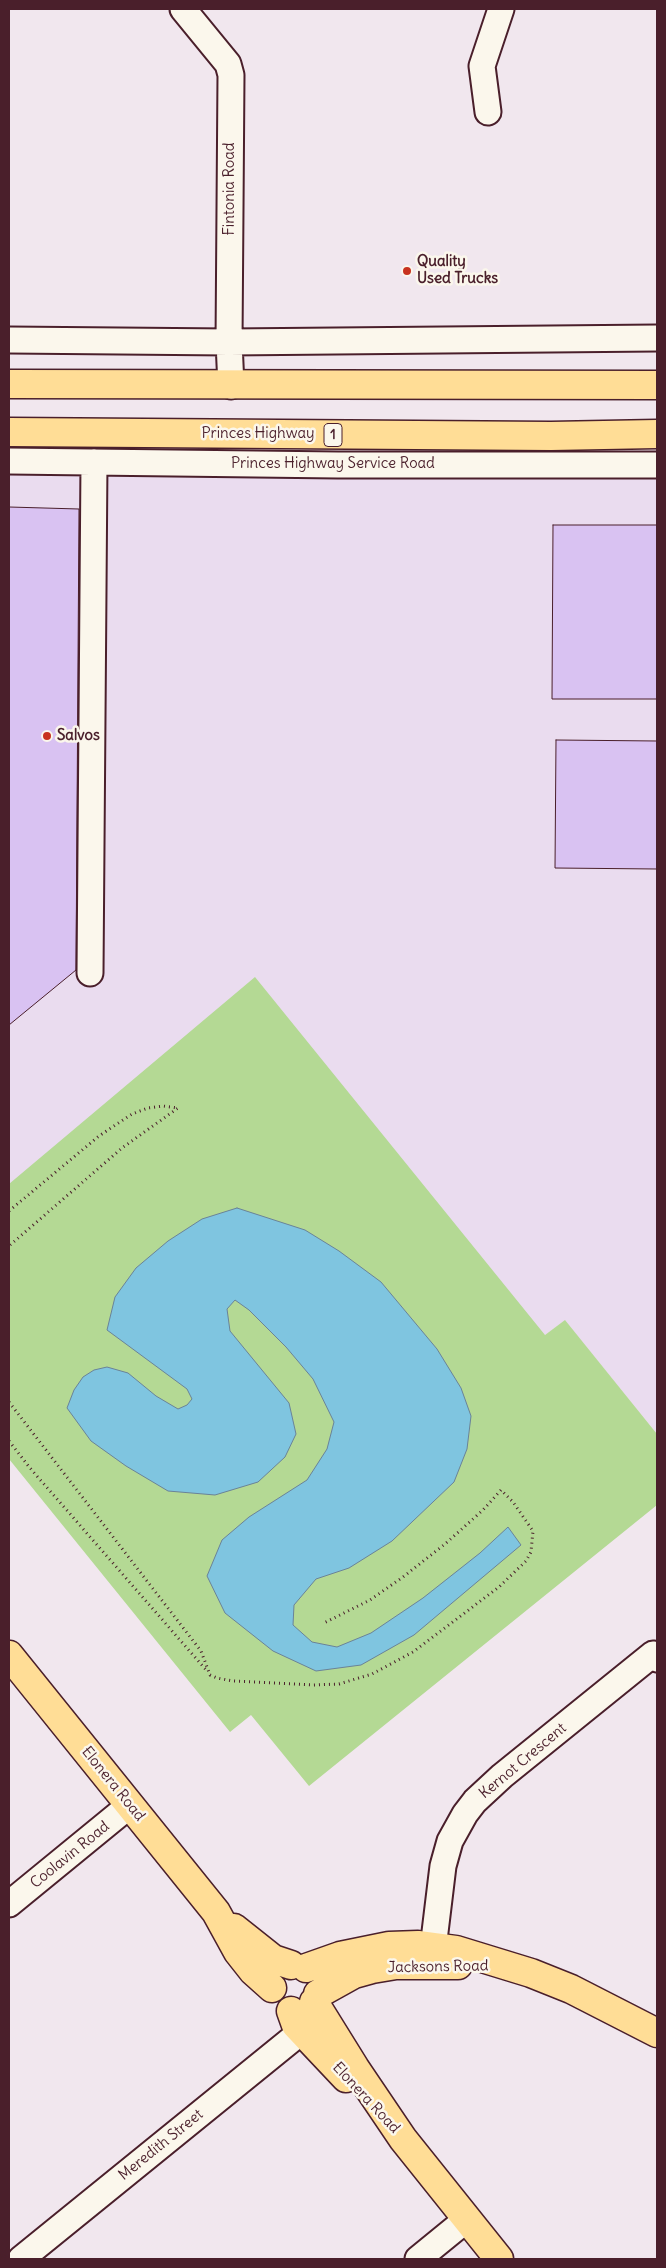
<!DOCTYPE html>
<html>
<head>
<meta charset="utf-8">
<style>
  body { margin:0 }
  #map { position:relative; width:666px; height:2268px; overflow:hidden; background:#f1e7ee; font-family:Delius,sans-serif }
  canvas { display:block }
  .frame { position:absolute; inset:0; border:10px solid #4a1f2b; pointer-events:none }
</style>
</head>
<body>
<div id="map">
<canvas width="666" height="2268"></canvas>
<div class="frame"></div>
</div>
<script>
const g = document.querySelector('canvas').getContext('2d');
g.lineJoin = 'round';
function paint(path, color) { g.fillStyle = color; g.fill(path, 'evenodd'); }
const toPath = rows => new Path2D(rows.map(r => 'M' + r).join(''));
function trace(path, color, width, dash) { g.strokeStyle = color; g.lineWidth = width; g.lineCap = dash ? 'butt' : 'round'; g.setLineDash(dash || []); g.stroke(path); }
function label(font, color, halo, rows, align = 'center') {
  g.font = font + ' Delius,sans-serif'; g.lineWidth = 5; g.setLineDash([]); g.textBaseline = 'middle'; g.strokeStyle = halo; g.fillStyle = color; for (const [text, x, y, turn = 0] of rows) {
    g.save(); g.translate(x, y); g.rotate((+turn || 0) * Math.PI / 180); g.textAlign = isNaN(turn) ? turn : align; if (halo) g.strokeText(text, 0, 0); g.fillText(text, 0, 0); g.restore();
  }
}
const built = toPath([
  [9,470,657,475,657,1434,565,1321,545,1335,9,1184]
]);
const green = toPath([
  [255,977,545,1335,565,1320,657,1434,657,1505,309,1786,251,1715,230,1732,9,1459,9,1184]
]);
const water = toPath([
  [237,1208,305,1230,339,1251,381,1282,437,1349,461,1388,471,1416,467,1449,454,1482,392,1541,349,1568,316,1579,294,1605,293,1625,312,1642,337,1647,371,1633,423,1598,480,1553,508,1527,521,1545,414,1635,361,1665,316,1671,273,1651,225,1613,207,1576,222,1540,249,1517,307,1480,327,1449,334,1422,313,1379,286,1347,249,1310,235,1300,227,1309,230,1331,289,1403,296,1434,285,1457,258,1482,215,1495,168,1491,126,1466,91,1441,67,1408,74,1390,83,1377,94,1370,107,1367,128,1373,156,1396,178,1409,187,1405,192,1399,187,1389,107,1330,115,1297,136,1268,168,1241,202,1219,237,1208]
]);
const building = toPath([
  [9,507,79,509,76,970,9,1025,9,507],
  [553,525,657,525,657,699,552,699,553,525],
  [556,740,657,741,657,869,555,868,556,740]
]);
const path = toPath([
  [9,1211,99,1136,132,1114,148,1108,163,1106,178,1108,122,1148,9,1246],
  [9,1402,201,1651,210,1675,217,1678,233,1681,313,1685,339,1684,372,1674,413,1652,499,1587,526,1561,531,1552,533,1531,513,1502,501,1490,483,1510,445,1544,403,1577,370,1600,324,1623],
  [9,1441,30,1468,207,1671]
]);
const minor = toPath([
  [183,9,228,64,231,75,229,342,231,386],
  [488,112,482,66,501,9],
  [9,340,229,342,657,338],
  [9,461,338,465,657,465],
  [90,973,94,462],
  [9,1904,130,1805],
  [431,1965,443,1866,450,1841,465,1814,475,1801,502,1776,653,1654,657,1659],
  [21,2259,302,2031],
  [418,2259,467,2219]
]);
const major = toPath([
  [9,1655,216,1912,238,1952,253,1971,272,1988],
  [234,1928,273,1959,291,1965],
  [306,1968,340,1956,389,1946,418,1945,456,1950,531,1973,571,1989,657,2033],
  [318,1994,354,1974,372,1969,396,1965,458,1965],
  [314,2002,355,2068,403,2139,499,2259],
  [291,2011,296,2025,346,2078]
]);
const highway = toPath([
  [9,384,657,385],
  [9,432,551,436,657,434]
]);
const markers = [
  [407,271,5,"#c8321e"],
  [47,736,5,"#c8321e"]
];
const shields = [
  [333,435,18]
];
const shieldNames = [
  ["1",333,435]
];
const streetNames = [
  ["Fintonia Road",230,189,-90],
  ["Princes Highway",258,434],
  ["Princes Highway Service Road",333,464],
  ["Kernot Crescent",523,1761,-40],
  ["Elonera Road",113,1784,51],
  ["Coolavin Road",70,1855,-39],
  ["Jacksons Road",438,1967,-1],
  ["Elonera Road",366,2098,47],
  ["Meredith Street",161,2145,-39]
];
const poiNames = [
  ["Quality",417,262],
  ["Used Trucks",417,279],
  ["Salvos",57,736]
];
paint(built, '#eadcef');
paint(green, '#b4d994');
paint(water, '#7fc5e0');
trace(water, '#6a8398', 1);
paint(building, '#d9c2f2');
trace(building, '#4a1f2b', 1);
trace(minor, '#4a1f2b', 29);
trace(major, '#4a1f2b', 31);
trace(highway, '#4a1f2b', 31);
trace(path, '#4a1f2b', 3, [1, 4]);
trace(minor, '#fbf7ec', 25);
trace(major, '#ffdd96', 28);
trace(highway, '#ffdd96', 28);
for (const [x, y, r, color] of markers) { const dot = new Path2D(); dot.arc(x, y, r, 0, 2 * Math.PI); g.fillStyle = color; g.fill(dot); trace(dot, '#fbf7ec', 2); }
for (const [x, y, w] of shields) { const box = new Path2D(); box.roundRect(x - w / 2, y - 11.5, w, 23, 4); g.fillStyle = '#fbf7ec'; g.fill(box); trace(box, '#4a1f2b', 1); }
label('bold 14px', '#4a1f2b', null, shieldNames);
label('15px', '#4a1f2b', '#fbf7ec', streetNames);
label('bold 15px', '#4a1f2b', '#fbf7ec', poiNames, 'left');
</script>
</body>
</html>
